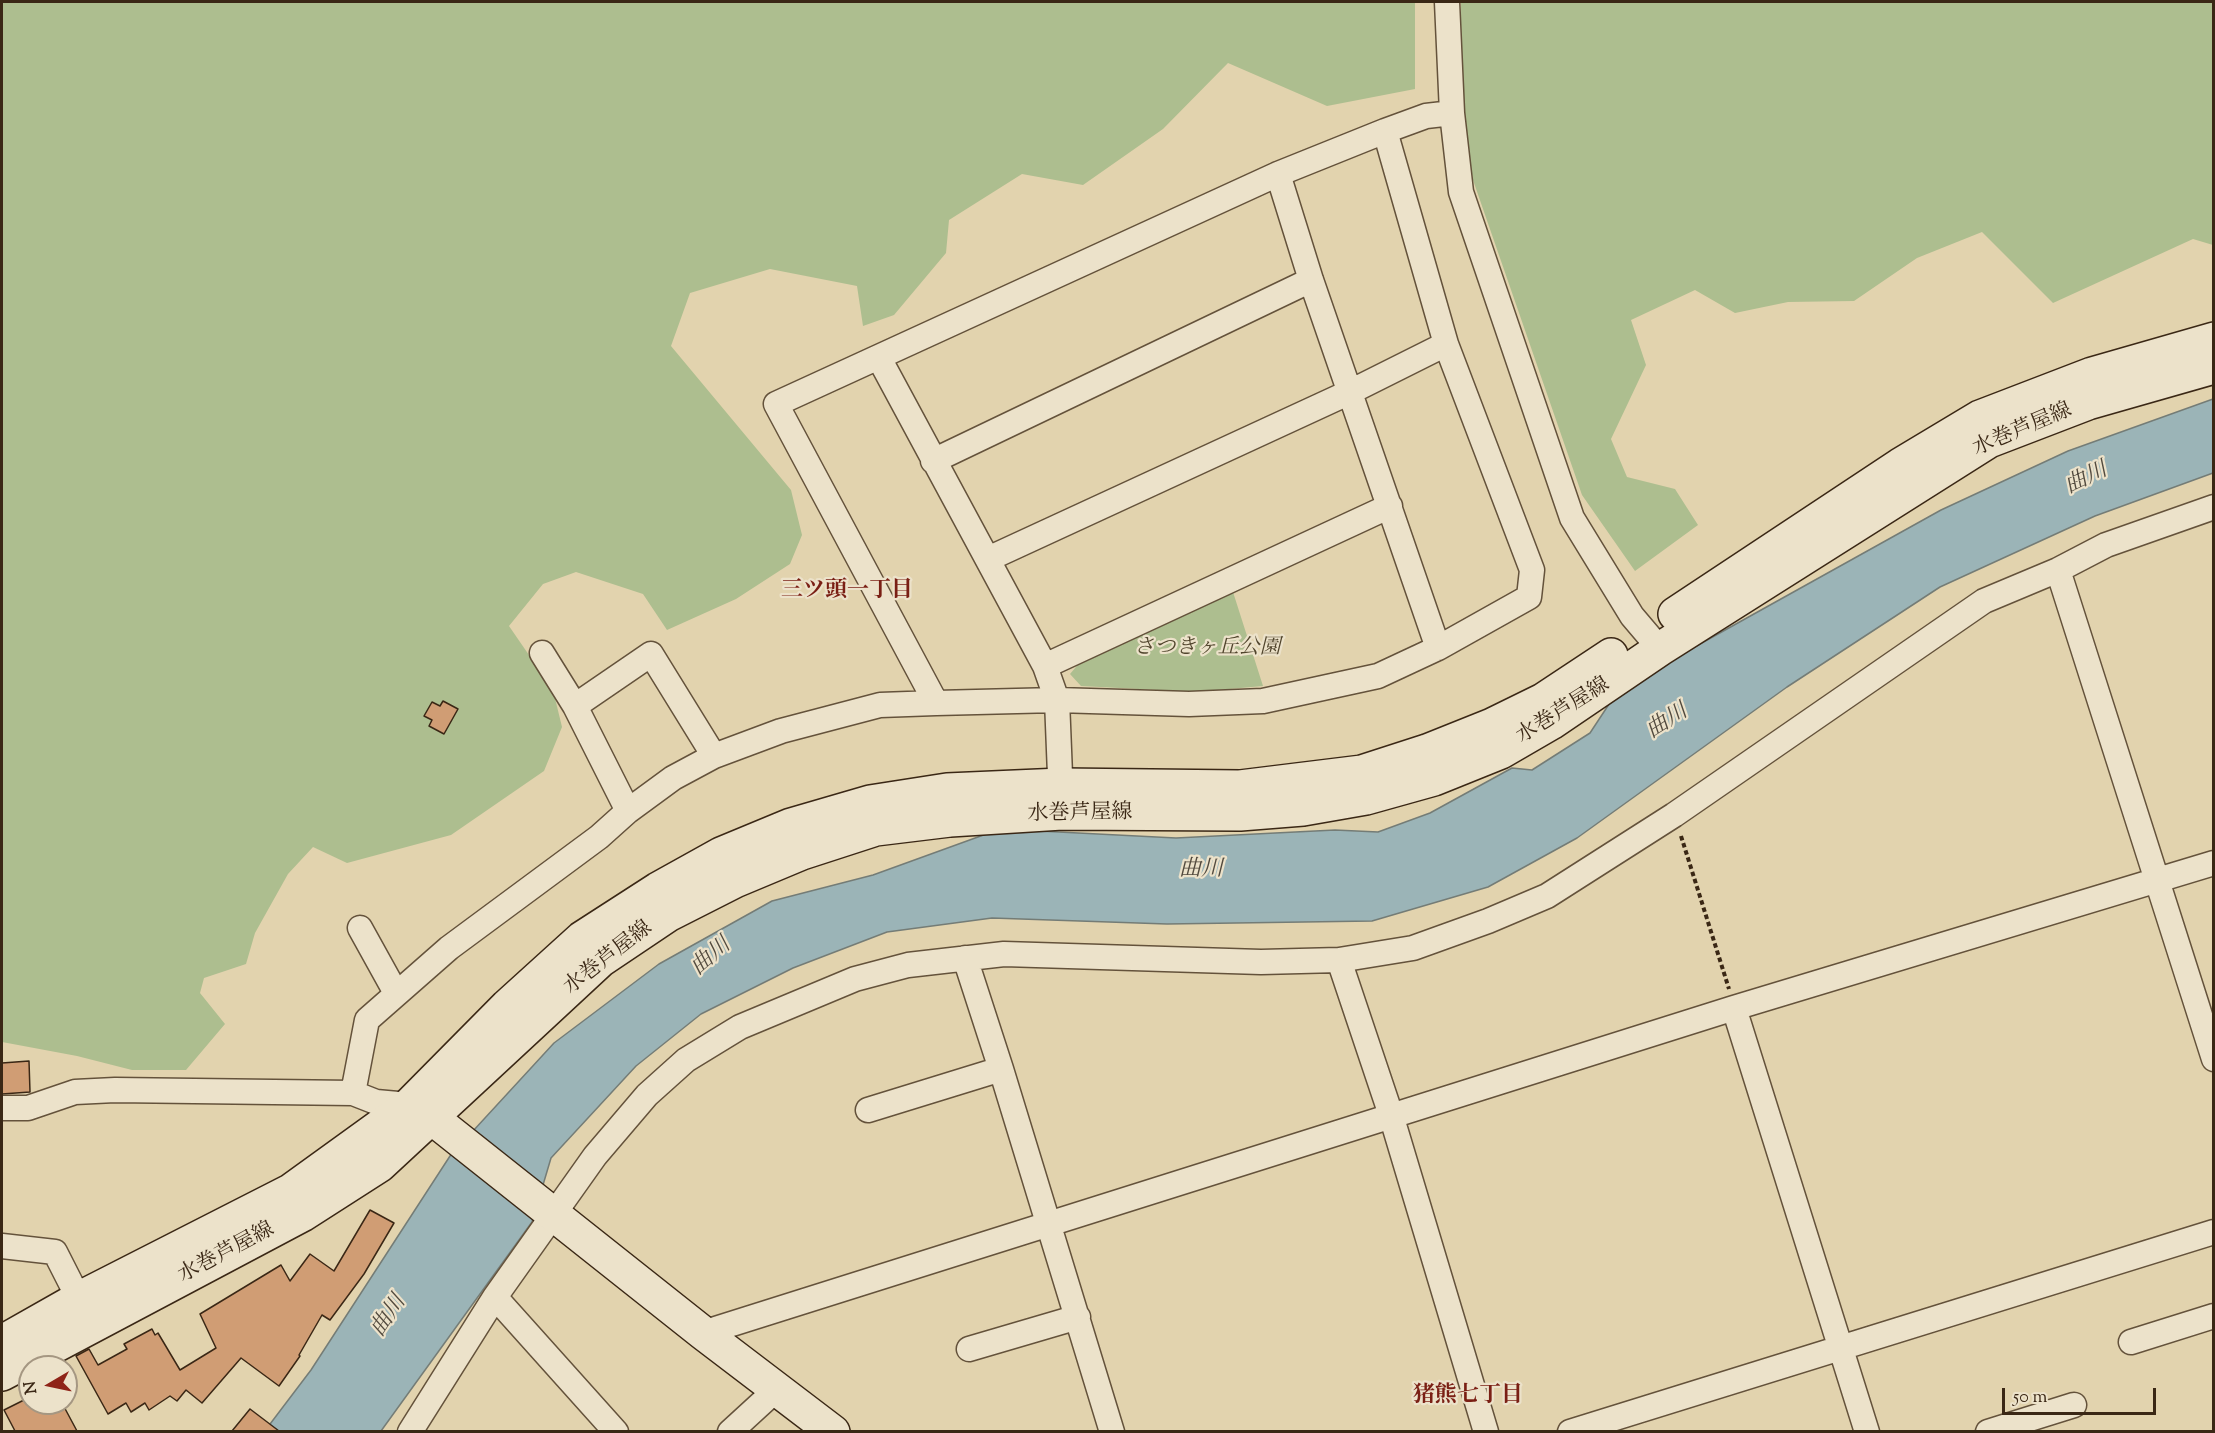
<!DOCTYPE html>
<html>
<head>
<meta charset="utf-8">
<style>
  body { margin:0 }
  #map { position:relative; width:2215px; height:1433px; overflow:hidden; background:#e2d3ae; font-family:"Sorts Mill Goudy",serif }
  canvas { display:block }
  .frame { position:absolute; inset:0; border:3px solid #3a2715; pointer-events:none }
  .north { position:absolute; left:18px; top:1355px; width:60px; height:60px; box-sizing:border-box; background:#ece2ca; border:2px solid #a59782; border-radius:50%; rotate:261deg; font-size:16px; font-weight:700; line-height:24px; text-align:center; color:#3a2715 }
  .north::after { content:''; display:block; margin:auto; width:21px; height:27px; background:#8f2418; clip-path:polygon(50% 0,100% 100%,50% 72%,0 100%) }
  .scale { position:absolute; left:2002px; top:1388px; width:154px; height:27px; box-sizing:border-box; border:3px solid #3a2715; border-top:0; padding-left:8px; font-size:18px; line-height:21px; white-space:nowrap; color:#3a2715; -webkit-text-stroke:4px #ece2ca; paint-order:stroke }
</style>
</head>
<body>
<div id="map">
<canvas width="2215" height="1433"></canvas>
<div class="frame"></div>
<div class="north">N</div>
<div class="scale">50 m</div>
</div>
<script>
const g = document.querySelector('canvas').getContext('2d');
g.lineJoin = 'round';
function paint(path, color) { g.fillStyle = color; g.fill(path, 'evenodd'); }
const toPath = rows => new Path2D(rows.map(r => 'M' + r).join(''));
function trace(path, color, width, dash) { g.strokeStyle = color; g.lineWidth = width; g.lineCap = dash ? 'butt' : 'round'; g.setLineDash(dash || []); g.stroke(path); }
function label(font, color, halo, rows, align = 'center') {
  g.font = font + ' "Sorts Mill Goudy","Noto Serif JP",serif'; g.lineWidth = 4.5; g.setLineDash([]); g.textBaseline = 'middle'; g.strokeStyle = halo; g.fillStyle = color; for (const [text, x, y, turn = 0] of rows) {
    g.save(); g.translate(x, y); g.rotate((+turn || 0) * Math.PI / 180); g.textAlign = isNaN(turn) ? turn : align; if (halo) g.strokeText(text, 0, 0); g.fillText(text, 0, 0); g.restore();
  }
}
const green = toPath([
  [2,2,1415,2,1415,89,1327,106,1228,63,1163,129,1083,185,1022,174,949,220,946,253,894,315,863,326,857,286,770,269,690,293,671,346,791,490,802,535,790,564,736,599,667,630,643,594,576,572,543,584,509,626,553,690,562,727,544,771,451,835,347,863,313,847,288,874,255,933,246,964,204,978,200,993,225,1024,186,1070,132,1070,77,1056,2,1042],
  [1461,2,2213,2,2213,245,2193,239,2053,303,1982,232,1917,258,1854,301,1788,302,1735,313,1695,290,1631,320,1646,365,1611,439,1627,477,1675,489,1698,525,1635,571,1582,495,1473,180,1460,101],
  [1233,592,1263,686,1196,692,1081,686,1070,674,1081,661]
]);
const water = toPath([
  [2213,399,2213,473,2095,516,1940,587,1787,687,1577,838,1488,887,1372,921,1167,924,992,918,887,932,793,968,701,1014,636,1066,551,1158,532,1222,381,1431,264,1432,311,1370,450,1156,554,1043,659,964,772,901,873,875,1000,829,1176,838,1335,830,1378,832,1430,813,1512,768,1532,770,1590,733,1619,689,1941,510,2068,451,2213,399]
]);
const building = toPath([
  [443,701,458,709,444,734,429,726,432,720,424,716,432,702,440,706,443,701],
  [29,1061,30,1092,2,1094,2,1063,29,1061],
  [370,1210,394,1223,364,1274,330,1320,322,1315,299,1355,300,1356,279,1386,241,1358,202,1403,186,1390,177,1401,170,1396,149,1410,145,1403,131,1412,126,1403,108,1414,76,1356,89,1349,98,1365,127,1349,124,1344,152,1329,155,1335,158,1333,180,1370,216,1348,200,1314,281,1265,290,1281,310,1254,334,1271,370,1210],
  [30,1397,30,1403,62,1403,77,1431,15,1431,4,1410,30,1397],
  [250,1409,279,1431,232,1431,250,1409]
]);
const path = toPath([
  [1681,836,1729,989]
]);
const street = toPath([
  [1447,2,1452,113,1461,192,1572,518,1632,616,1660,649],
  [1385,131,1446,344,1532,570,1529,597,1438,648],
  [1278,174,1311,280,1438,648,1378,676,1263,701,1189,704,1057,700,936,703,776,404,1278,174],
  [1278,174,1385,131,1426,116,1452,113],
  [879,358,1045,666,1057,700,1061,800],
  [933,461,1311,280],
  [988,559,1350,392,1446,344],
  [2058,570,2214,1059],
  [542,653,575,706,628,811],
  [1045,666,1390,506],
  [575,706,651,654,714,756],
  [360,928,396,993],
  [965,958,1001,1069,1112,1432],
  [1339,960,1391,1115,1486,1432],
  [1734,1008,1867,1432],
  [353,1093,367,1020,449,948,599,837,628,811,673,778,714,756,781,731,880,705,936,703],
  [2,1108,28,1108,75,1092,115,1090,353,1093,376,1102,409,1105,416,1109],
  [868,1110,1001,1069],
  [2,1246,55,1252,86,1313],
  [495,1297,616,1432],
  [703,1333,1734,1008,2214,863],
  [2131,1342,2214,1316],
  [969,1349,1078,1317],
  [410,1432,495,1297,595,1156,647,1095,686,1060,740,1027,855,979,908,965,1004,954,1261,962,1339,960,1413,948,1488,921,1547,896,1674,815,1984,601,2058,570,2106,545,2214,507],
  [730,1432,778,1388],
  [1570,1432,2214,1232],
  [1988,1432,2074,1405]
]);
const secondary = toPath([
  [1675,614,1900,465,1980,417,2092,374,2214,339],
  [432,1118,703,1333,833,1432],
  [2,1342,78,1299,290,1191,409,1105,507,1006,582,938,658,889,721,854,791,825,870,802,947,790,1061,785,1240,787,1362,772,1427,751,1492,725,1543,700,1611,655],
  [2,1374,302,1215,380,1165,601,960,668,915,735,881,802,853,876,829,950,820,1062,813,1240,814,1303,809,1366,798,1434,779,1501,752,1551,723,1660,649,1989,441,2088,403,2214,367]
]);
const streetNames = [
  ["水巻芦屋線",2023,431,-23],
  ["水巻芦屋線",1564,712,-32],
  ["水巻芦屋線",1080,815,-1],
  ["水巻芦屋線",609,959,-38],
  ["水巻芦屋線",227,1254,-28]
];
const parkNames = [
  ["さつきヶ丘公園",1207,649]
];
const waterNames = [
  ["曲川",2087,480,-26],
  ["曲川",1668,723,-33],
  ["曲川",1201,871],
  ["曲川",712,958,-41],
  ["曲川",390,1317,-56]
];
const neighbourhoodNames = [
  ["三ツ頭一丁目",847,592],
  ["猪熊七丁目",1468,1397]
];
paint(green, '#adbe8f');
paint(water, '#9bb4b7');
trace(water, '#747c76', 1.5);
paint(building, '#d09d74');
trace(building, '#3a2715', 1.5);
trace(street, '#64523b', 27);
trace(secondary, '#3a2715', 36);
trace(path, '#3a2715', 4, [4.5, 3]);
trace(street, '#ece2ca', 24);
trace(secondary, '#ece2ca', 33);
label('21px', '#3a2715', '#ece2ca', streetNames);
label('italic 21px', '#51452d', '#ece2ca', parkNames);
label('italic 22px', '#524a3e', '#ece2ca', waterNames);
label('bold 22px', '#7a1f14', '#ece2ca', neighbourhoodNames);
</script>
</body>
</html>
